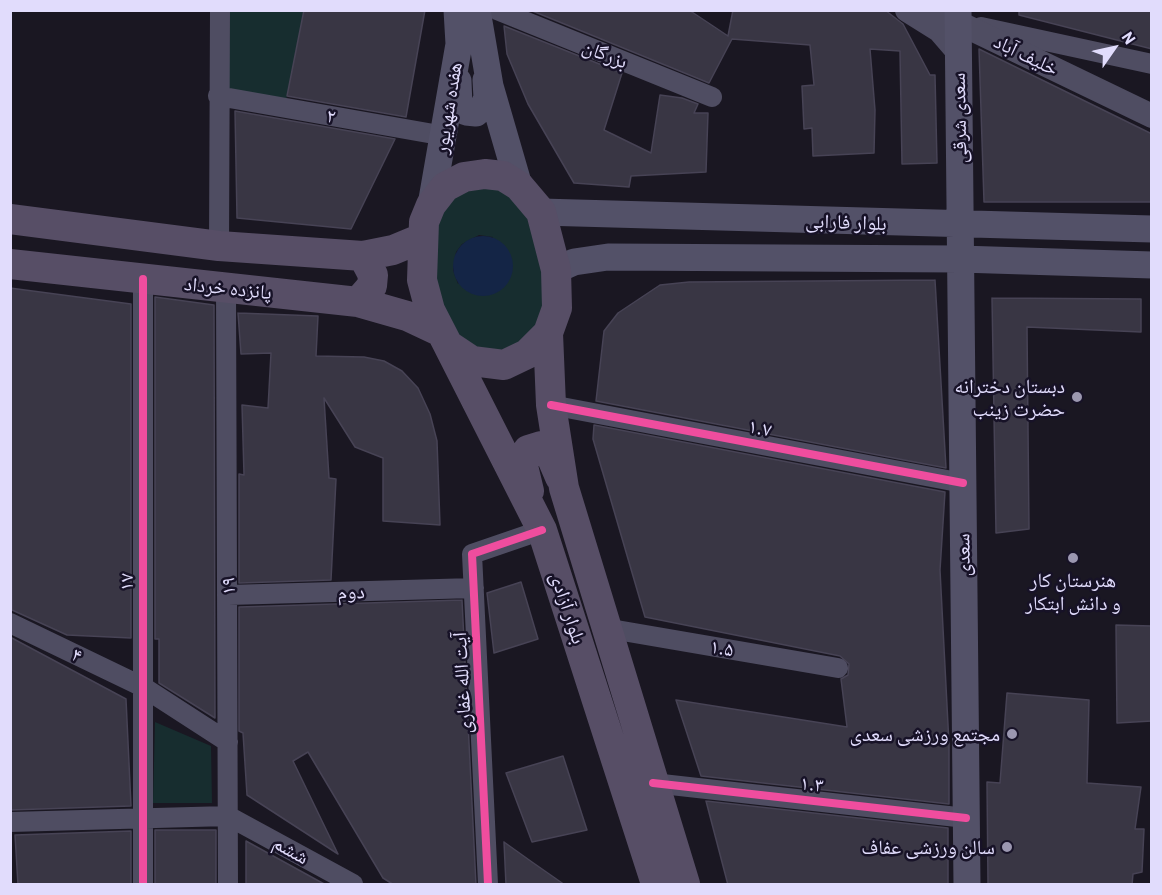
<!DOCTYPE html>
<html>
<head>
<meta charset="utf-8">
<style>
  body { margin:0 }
  #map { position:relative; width:1162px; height:895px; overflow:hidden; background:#1a1722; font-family:Barlow,sans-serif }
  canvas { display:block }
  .frame { position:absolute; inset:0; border:12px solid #e1dcfc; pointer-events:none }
  .north { position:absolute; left:1084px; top:18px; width:60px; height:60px; -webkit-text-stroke:4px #171227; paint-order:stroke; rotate:56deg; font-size:16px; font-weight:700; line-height:24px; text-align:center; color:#e1dcfc }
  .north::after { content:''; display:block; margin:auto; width:21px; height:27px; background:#e1dcfc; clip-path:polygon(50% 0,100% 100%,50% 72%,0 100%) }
</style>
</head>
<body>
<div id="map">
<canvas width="1162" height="895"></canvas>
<div class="frame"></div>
<div class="north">N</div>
</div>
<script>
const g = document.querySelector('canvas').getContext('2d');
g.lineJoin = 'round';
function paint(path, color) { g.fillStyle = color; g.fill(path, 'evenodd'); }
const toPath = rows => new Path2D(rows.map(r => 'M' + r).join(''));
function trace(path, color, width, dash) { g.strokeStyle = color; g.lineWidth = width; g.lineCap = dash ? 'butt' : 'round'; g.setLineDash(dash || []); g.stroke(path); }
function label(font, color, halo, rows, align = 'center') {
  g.font = font + ' Barlow,"Noto Naskh Arabic",sans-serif'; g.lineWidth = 5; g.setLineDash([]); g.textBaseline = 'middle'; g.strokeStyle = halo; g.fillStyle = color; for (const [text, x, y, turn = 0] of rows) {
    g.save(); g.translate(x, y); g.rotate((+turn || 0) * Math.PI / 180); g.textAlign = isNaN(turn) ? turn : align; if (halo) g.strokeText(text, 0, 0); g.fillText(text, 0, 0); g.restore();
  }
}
const green = toPath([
  [230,11,304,11,286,101,228,93],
  [479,180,526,199,552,285,538,340,480,357,435,310,434,212],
  [479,235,493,237,458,284,453,270,456,252,462,244],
  [155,722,211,746,212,803,153,803]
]);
const water = toPath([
  '453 266a30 30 0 1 1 60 0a30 30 0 1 1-60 0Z'
]);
const building = toPath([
  [304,10,425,10,406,117,287,96,304,10],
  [530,10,689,10,728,36,733,10,885,10,903,24,930,75,935,75,937,163,902,164,900,51,870,49,875,110,874,153,813,156,812,128,804,129,802,86,814,85,810,45,732,39,709,83,530,10],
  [1019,10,1152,10,1152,49,1019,15,1019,10],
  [504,26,622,73,604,130,651,153,660,95,682,98,698,104,694,113,708,113,706,172,631,176,629,187,574,183,528,104,507,54,504,26],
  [979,49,1152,134,1152,202,984,202,979,49],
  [235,111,395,139,351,229,237,218,235,111],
  [935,280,946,468,596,401,604,331,618,313,660,285,689,282,935,280],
  [10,288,131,304,131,638,67,635,12,610,10,288],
  [155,297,214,305,215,718,159,683,159,639,155,639,155,297],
  [992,298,1141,299,1141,332,1027,327,1029,529,996,533,992,298],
  [238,313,318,316,316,356,364,357,384,361,402,371,418,388,430,414,437,441,440,525,383,521,383,458,355,447,324,398,329,478,336,479,331,580,239,583,239,474,244,475,242,405,268,408,271,353,241,354,238,313],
  [594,425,945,492,940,570,949,744,949,804,701,776,676,700,847,727,841,679,848,675,849,664,840,656,645,617,593,439,594,425],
  [521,582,538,639,494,653,487,593,521,582],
  [462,600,476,885,394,885,383,878,308,752,293,761,338,854,247,795,243,733,239,731,239,607,462,600],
  [1116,625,1152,626,1152,721,1117,723,1116,625],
  [10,637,126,699,131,806,10,810,10,637],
  [1007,693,1089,700,1087,783,1141,787,1135,829,1144,829,1142,872,1133,874,1132,885,988,885,987,782,1000,783,1007,693],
  [563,756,587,830,532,842,506,773,563,756],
  [706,801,948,828,948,885,728,885,706,801],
  [155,830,216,830,216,885,155,885,155,830],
  [131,831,131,885,18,885,15,835,131,831],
  [246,841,326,885,246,885,246,841],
  [504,842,532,862,565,885,506,885,504,842]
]);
const minor = toPath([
  [497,10,712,97],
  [981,27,1152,64],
  [218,96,445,136],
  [219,246,220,10],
  [143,279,143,884],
  [226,288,228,884],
  [551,405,963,483],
  [228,595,474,588],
  [10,623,143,687,228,742],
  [605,628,838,668],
  [653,783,966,818],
  [10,822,228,816,353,884],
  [488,884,472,554,542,530]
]);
const tertiary = toPath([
  [907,10,939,30,958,52],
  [932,10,1152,116]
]);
const secondary = toPath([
  [477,10,490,86,519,186],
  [958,10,967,884],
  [458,81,459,106,466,112,476,113,483,107,487,98,486,80],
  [431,205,459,44,457,10],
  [541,212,1152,229],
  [556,270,574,262,608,257,960,259,1152,265]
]);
const primary = toPath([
  [485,174,503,176,519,186,541,212,556,270,557,308,548,333,527,354,504,365,472,361,448,345,430,310,422,280,424,222,431,205,445,187,464,177,485,174],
  [10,219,219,246,363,256,393,250,422,238],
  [10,264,358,302,407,316,441,332],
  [358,302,372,286,373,275,363,256],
  [548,333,551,405,564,488,685,884],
  [448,345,542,530,656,884],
  [529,491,523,466,528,450,541,446,551,456,560,477]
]);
const cycleway = toPath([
  [143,279,143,884],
  [551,405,963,483],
  [653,783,966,818],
  [488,884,472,554,542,530]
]);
const markers = [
  [1077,397,6,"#9b97b0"],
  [1073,558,6,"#9b97b0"],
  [1012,734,6,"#9b97b0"],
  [1007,847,6,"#9b97b0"]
];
const streetNames = [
  ["بزرگان",605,54,22],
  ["خلیف آباد",1026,55,26],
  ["هفده شهریور",448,108,-81],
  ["۲",331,116,10],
  ["سعدی شرقی",959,118,-91],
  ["بلوار فارابی",846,222,2],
  ["پانزده خرداد",228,288,6],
  ["۱.۷",760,428,11],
  ["سعدی",963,555,-91],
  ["۱۷",126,582,-90],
  ["۱۹",228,586,-90],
  ["دوم",351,592,-2],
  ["بلوار آزادی",568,608,72],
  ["۱.۵",722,648,10],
  ["۴",77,655,26],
  ["آیت الله غفاری",462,683,-93],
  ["۱.۳",812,784,6],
  ["ششم",291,850,29]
];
const poiNames = [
  ["دبستان دخترانه",1065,386],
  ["حضرت زینب",1065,409],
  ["هنرستان کار",1073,580,"center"],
  ["و دانش ابتکار",1073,603,"center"],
  ["مجتمع ورزشی سعدی",1000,734],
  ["سالن ورزشی عفاف",995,847]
];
paint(green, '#172d2f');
paint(water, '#142546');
paint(building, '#393644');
trace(building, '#474355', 1.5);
trace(minor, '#4f4d62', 20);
trace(tertiary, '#4f4d62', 24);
trace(secondary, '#535168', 27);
trace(primary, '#574e66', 30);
trace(cycleway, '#ef4d9e', 8);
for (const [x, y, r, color] of markers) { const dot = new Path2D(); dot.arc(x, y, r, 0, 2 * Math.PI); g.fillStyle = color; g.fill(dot); trace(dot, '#171227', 2); }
label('20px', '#e1dcfc', '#171227', streetNames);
label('20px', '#e1dcfc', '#171227', poiNames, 'right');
</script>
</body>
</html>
